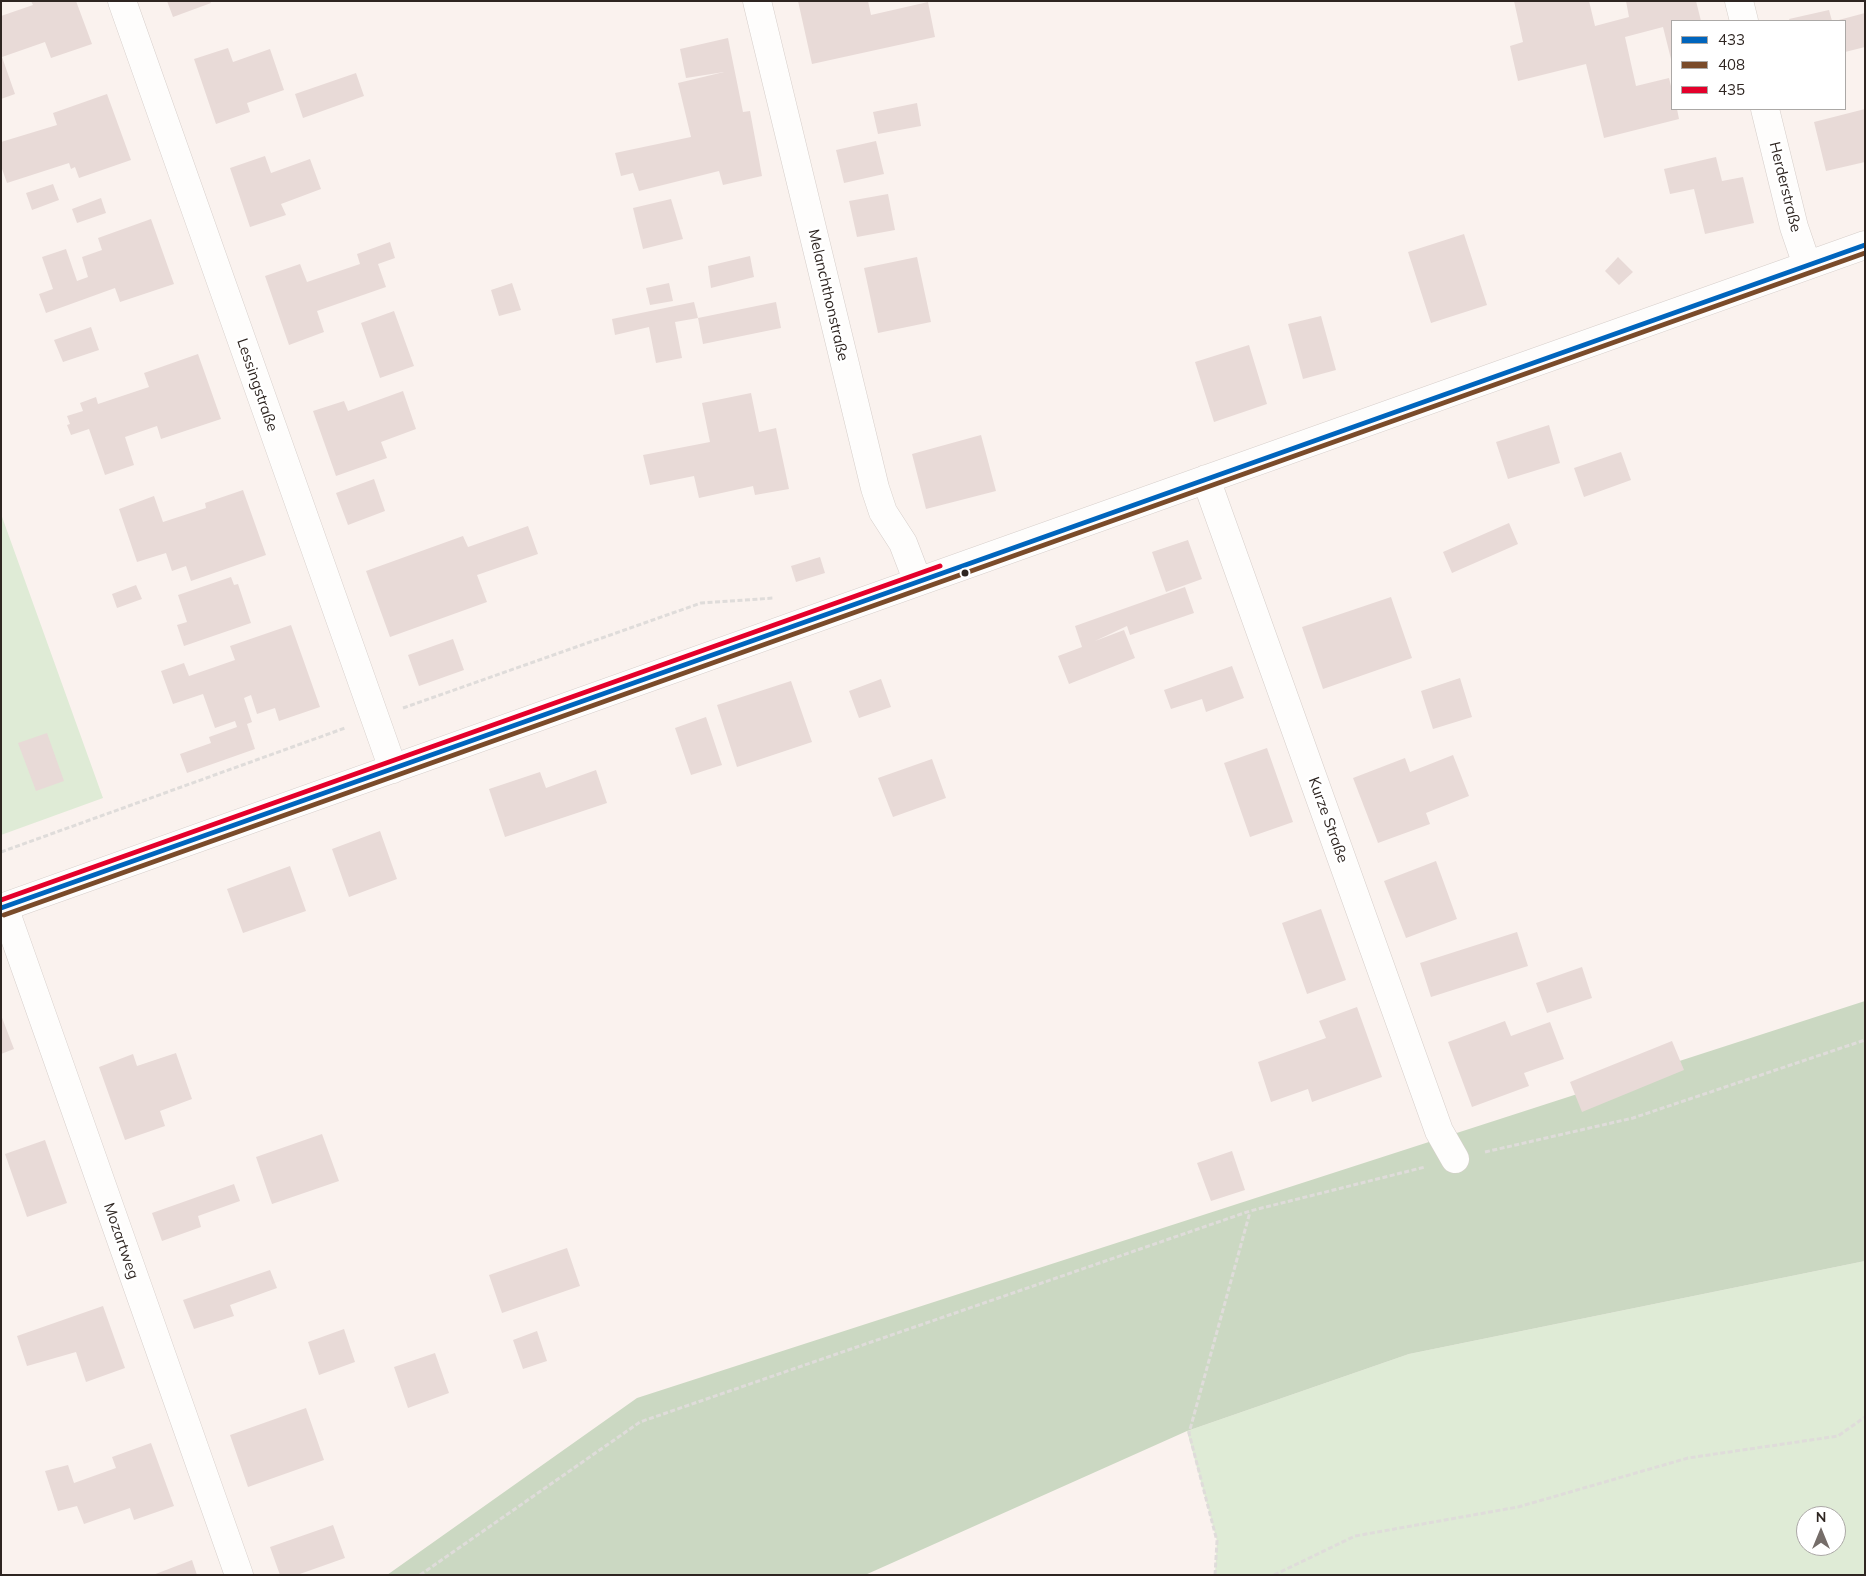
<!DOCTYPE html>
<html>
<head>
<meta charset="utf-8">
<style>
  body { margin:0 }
  #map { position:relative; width:1866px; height:1576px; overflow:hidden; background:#faf2ee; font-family:Mulish,sans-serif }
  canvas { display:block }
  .frame { position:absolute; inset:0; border:2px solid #2e2521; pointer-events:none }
  .legend { position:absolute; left:1671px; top:20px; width:175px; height:90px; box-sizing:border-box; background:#fff; border:1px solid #aba8a6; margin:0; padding:6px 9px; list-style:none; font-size:15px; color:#2e2521 }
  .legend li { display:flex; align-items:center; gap:10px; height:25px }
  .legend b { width:25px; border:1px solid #aba8a6 }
  .north { position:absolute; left:1796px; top:1506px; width:50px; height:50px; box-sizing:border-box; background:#fff; border:1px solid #aba8a6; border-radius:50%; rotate:0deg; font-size:14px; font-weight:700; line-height:20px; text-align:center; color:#2e2521 }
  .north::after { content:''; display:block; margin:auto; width:18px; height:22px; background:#756d69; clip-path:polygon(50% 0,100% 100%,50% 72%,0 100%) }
</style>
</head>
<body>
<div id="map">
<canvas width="1866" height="1576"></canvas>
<div class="frame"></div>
<ul class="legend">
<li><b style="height:6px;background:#0065bd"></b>433</li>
<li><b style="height:6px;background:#7a4b2a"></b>408</li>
<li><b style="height:6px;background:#e4002b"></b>435</li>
</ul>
<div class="north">N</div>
</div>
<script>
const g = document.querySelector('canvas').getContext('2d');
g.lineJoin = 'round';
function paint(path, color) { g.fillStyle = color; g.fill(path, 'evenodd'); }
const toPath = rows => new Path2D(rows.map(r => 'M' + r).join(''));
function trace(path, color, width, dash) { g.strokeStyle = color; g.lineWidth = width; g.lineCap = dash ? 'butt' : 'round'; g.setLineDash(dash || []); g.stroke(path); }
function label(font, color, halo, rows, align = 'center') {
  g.font = font + ' Mulish,sans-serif'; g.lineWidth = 5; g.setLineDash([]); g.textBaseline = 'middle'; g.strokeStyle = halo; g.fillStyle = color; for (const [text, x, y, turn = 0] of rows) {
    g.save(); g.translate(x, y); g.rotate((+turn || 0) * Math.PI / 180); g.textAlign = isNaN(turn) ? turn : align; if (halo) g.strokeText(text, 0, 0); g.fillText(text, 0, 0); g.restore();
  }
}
const green = toPath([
  [1,514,103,798,1,835],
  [1865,1261,1865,1575,1215,1575,1217,1541,1187,1431,1409,1354],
  [1806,1516,1836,1516,1836,1546,1806,1546]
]);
const forest = toPath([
  [1865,1001,1865,1261,1409,1354,1187,1431,865,1575,387,1575,637,1398]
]);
const building = toPath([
  [31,1,76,1,92,44,51,58,45,42,2,57,15,94,1,99,1,16,33,5],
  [167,1,210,1,211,3,173,17],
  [798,1,868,1,871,15,928,2,935,37,812,64],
  [1514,1,1589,1,1595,26,1629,17,1626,1,1696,1,1701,21,1672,21,1672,63,1663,27,1625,37,1636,86,1669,78,1672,90,1672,109,1677,109,1679,119,1604,138,1586,64,1518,81,1510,46,1523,42],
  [1829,10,1832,21,1790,21,1789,19],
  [1865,13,1865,47,1845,52,1845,21,1835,21],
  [728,38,743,112,750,111,762,176,723,185,719,171,639,191,633,173,621,176,615,153,691,137,678,83,724,72,686,78,680,49],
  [228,48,233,62,270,49,284,90,247,103,250,112,216,124,194,59],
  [356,73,364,96,303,118,295,94],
  [107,94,131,160,79,178,75,167,71,169,69,163,7,183,1,166,1,142,57,125,53,113],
  [917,103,921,126,878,134,873,112],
  [1865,109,1865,162,1826,171,1814,122],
  [876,141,884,174,844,183,836,150],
  [265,156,271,173,310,159,321,189,281,204,286,215,250,227,230,168],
  [1716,157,1722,181,1743,177,1754,223,1705,234,1694,189,1670,194,1664,169],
  [53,184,59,200,32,210,26,193],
  [888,194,895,230,857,237,849,201],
  [101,198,106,213,77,223,72,209],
  [671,199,683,239,643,249,633,208],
  [151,219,174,284,120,302,115,288,46,313,39,294,53,289,42,257,66,249,77,281,88,277,82,257,102,250,98,238],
  [1464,234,1487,305,1431,323,1408,252],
  [390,242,395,258,378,264,386,287,317,311,324,332,289,345,265,276,300,264,307,282,360,264,357,254],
  [750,256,754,277,711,288,708,266],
  [917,257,931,322,878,333,864,268],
  [1618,257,1633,272,1619,285,1605,271],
  [512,283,521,310,499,316,491,290],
  [669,283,673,301,650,305,646,288],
  [694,302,698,318,675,322,682,358,656,363,649,327,615,335,612,319],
  [776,302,781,328,703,344,698,318],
  [394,311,414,366,380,378,361,323],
  [1321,316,1336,370,1303,379,1288,324],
  [91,327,99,350,63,362,54,340],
  [1249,345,1267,404,1214,422,1195,362],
  [198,354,221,419,161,439,157,426,125,437,134,465,105,475,89,429,71,435,67,425,70,424,67,416,83,411,80,403,96,397,98,404,149,387,144,373],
  [403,391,416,429,381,442,387,458,336,476,313,411,344,401,348,411],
  [751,393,759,432,776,428,789,489,755,495,753,486,699,498,694,476,650,485,643,455,710,442,702,403],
  [1549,425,1560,463,1508,479,1496,442],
  [981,435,996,491,926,509,912,454],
  [1621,452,1631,480,1584,497,1574,468],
  [374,479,385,511,348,525,336,493],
  [243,490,266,555,191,581,186,566,172,571,166,553,137,562,119,509,154,496,163,522,206,508,205,503],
  [1509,523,1518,544,1452,573,1443,552],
  [528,526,538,554,477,575,487,602,390,637,366,571,463,536,468,547],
  [1188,540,1202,579,1166,592,1152,552],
  [820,557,825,573,796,582,791,566],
  [231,577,234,585,238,584,251,623,184,646,177,625,187,622,178,595],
  [136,585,142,599,117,608,112,594],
  [1185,587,1194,613,1130,635,1127,626,1095,641,1124,630,1135,658,1069,684,1058,656,1082,647,1075,626],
  [1391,597,1412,658,1323,689,1302,627],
  [291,625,320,707,279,721,275,708,257,714,251,695,244,698,252,722,247,724,255,749,187,773,180,754,211,743,209,737,237,727,235,721,215,728,203,694,173,704,161,671,184,663,189,676,235,660,230,646],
  [453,639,464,670,419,686,408,655],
  [1232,666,1244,698,1206,712,1202,699,1171,709,1164,690],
  [1460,678,1472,717,1433,729,1421,691],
  [881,679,891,707,859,718,849,691],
  [791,681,812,742,737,767,717,705],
  [706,717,722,765,691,775,675,728],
  [47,733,64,781,36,791,18,743],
  [1267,748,1293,822,1250,837,1224,763],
  [1453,755,1469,796,1426,813,1430,824,1378,843,1353,778,1405,758,1410,772],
  [932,759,946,798,893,817,878,778],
  [596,770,607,803,505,837,489,789,540,772,546,788],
  [380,831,397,879,349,897,332,849],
  [1436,861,1457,919,1406,938,1384,881],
  [290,866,306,911,243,933,227,889],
  [1321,909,1346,980,1307,994,1282,923],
  [1517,932,1528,966,1431,997,1420,963],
  [1582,967,1592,998,1547,1013,1536,983],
  [1357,1007,1382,1077,1312,1102,1308,1089,1271,1102,1258,1062,1326,1038,1319,1021],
  [1,1015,14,1049,1,1054],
  [1505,1021,1511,1036,1550,1022,1564,1059,1524,1073,1529,1086,1472,1107,1448,1042],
  [1672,1041,1684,1070,1582,1112,1570,1082],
  [176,1053,192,1099,160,1111,165,1126,125,1140,99,1067,133,1054,137,1066],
  [322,1134,339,1181,272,1204,256,1157],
  [45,1140,67,1203,27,1217,5,1154],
  [1232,1151,1245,1190,1211,1201,1197,1163],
  [234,1184,240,1201,198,1216,201,1227,162,1241,152,1213],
  [567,1248,580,1286,502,1313,489,1275],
  [270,1270,277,1288,230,1305,234,1316,194,1329,183,1300],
  [103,1306,125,1368,86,1382,76,1352,27,1366,17,1336],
  [344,1329,355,1362,319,1375,308,1342],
  [537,1331,547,1361,523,1369,513,1340],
  [435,1353,449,1393,408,1408,394,1367],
  [306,1408,324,1460,248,1487,230,1435],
  [151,1443,174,1506,134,1520,130,1508,84,1524,77,1506,58,1511,45,1471,68,1465,74,1483,116,1468,112,1457],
  [333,1525,345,1558,297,1575,280,1575,270,1547],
  [192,1560,197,1575,153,1575]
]);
const path = toPath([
  [403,708,701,603,774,598],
  [1,852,345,728],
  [1485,1152,1633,1118,1865,1040],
  [420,1575,640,1422,1250,1211,1425,1167],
  [1215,1575,1217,1541,1189,1433,1250,1212],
  [1274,1575,1355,1536,1518,1507,1688,1458,1838,1436,1865,1417]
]);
const minor = toPath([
  [122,1,393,769],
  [757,1,875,488,883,512,903,543,918,582],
  [1739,1,1744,21],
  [1765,109,1794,227,1807,265],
  [1206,479,1439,1131,1455,1159],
  [4,907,239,1575],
  [1,908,1865,245]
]);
const bus1 = toPath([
  [1,908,1865,245]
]);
const bus2 = toPath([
  [4,915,1865,253]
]);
const bus3 = toPath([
  [1,900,940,566]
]);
const markers = [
  [965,573,4.5,"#2e2521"]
];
const streetNames = [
  ["Herderstraße",1785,187,76],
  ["Melanchthonstraße",828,295,77],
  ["Lessingstraße",257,385,71],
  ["Kurze Straße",1328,820,70],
  ["Mozartweg",121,1241,71]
];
paint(green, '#dfebd6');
paint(forest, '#cbd8c2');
paint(building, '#e8dad7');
trace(minor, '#d6ceca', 29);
trace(path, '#dfdcda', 3, [5, 2.5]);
trace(minor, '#fefdfc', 28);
trace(bus1, '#0065bd', 5);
trace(bus2, '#7a4b2a', 5);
trace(bus3, '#e4002b', 5);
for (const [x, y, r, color] of markers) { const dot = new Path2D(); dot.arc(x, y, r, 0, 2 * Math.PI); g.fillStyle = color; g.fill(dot); trace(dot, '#fff', 2); }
label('15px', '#2e2521', '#fff', streetNames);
</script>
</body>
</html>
